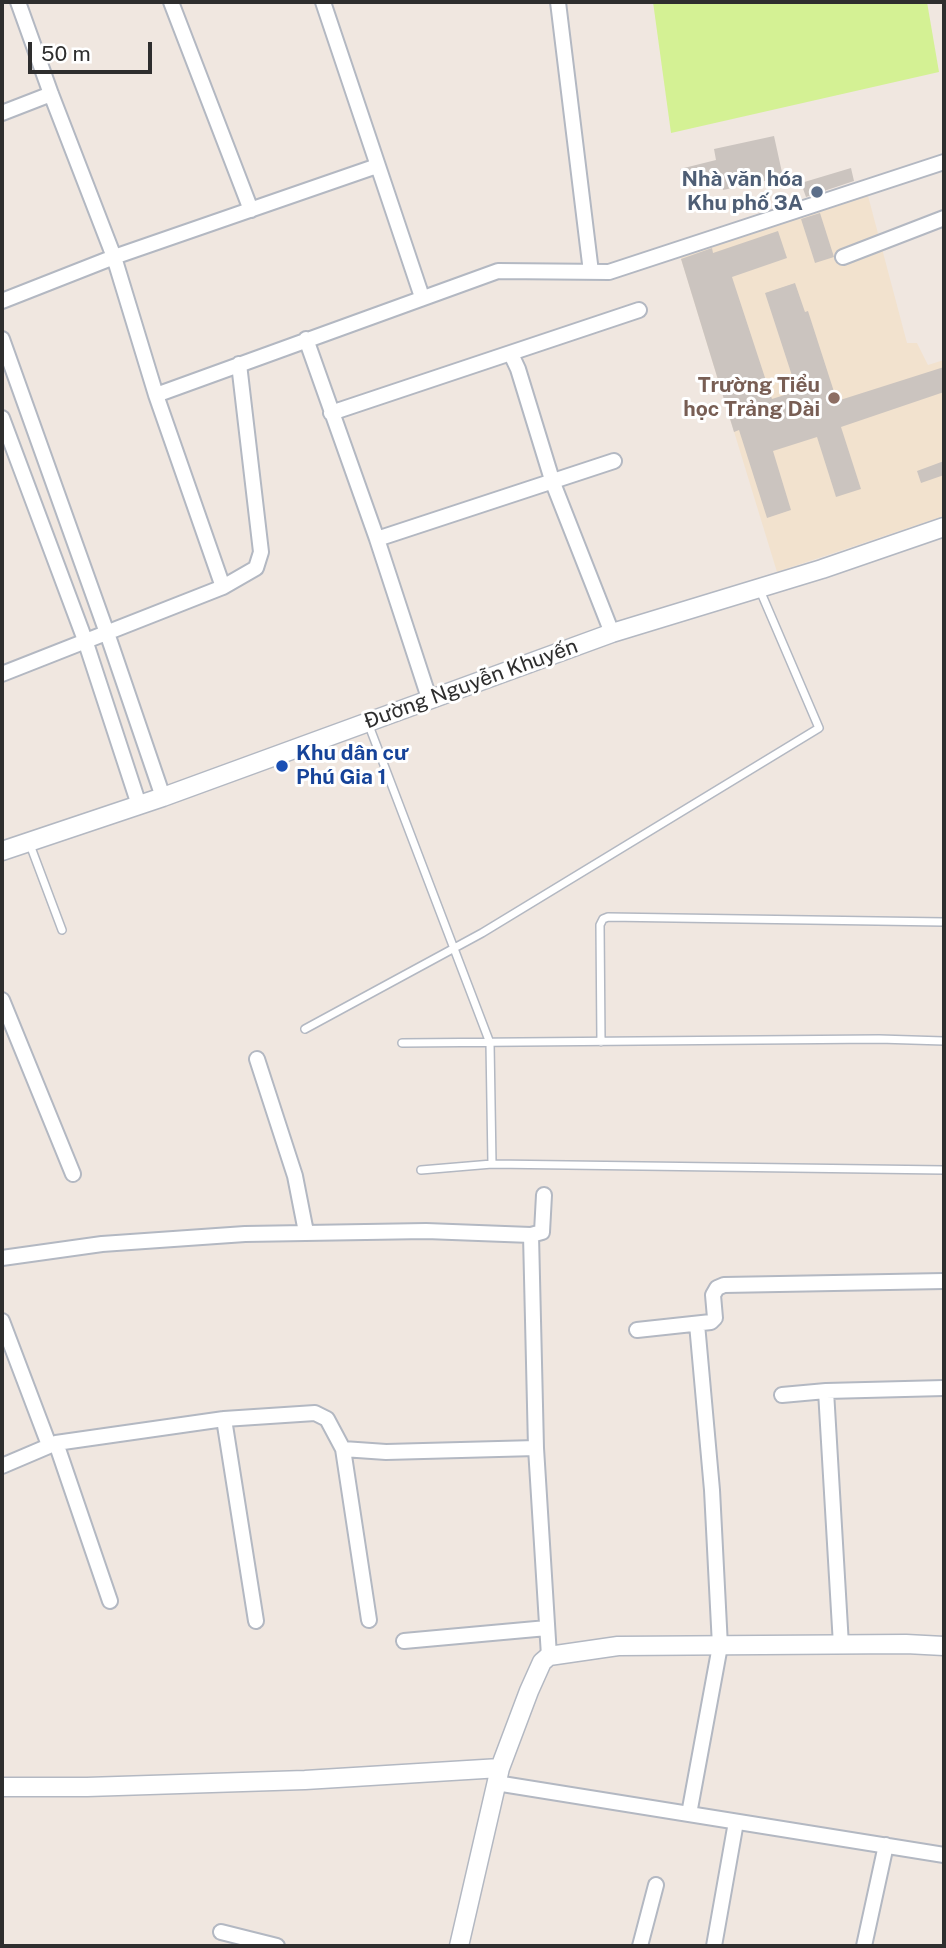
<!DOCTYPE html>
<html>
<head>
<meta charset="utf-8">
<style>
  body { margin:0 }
  #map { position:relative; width:946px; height:1948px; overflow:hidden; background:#f0e7e0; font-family:"Public Sans",sans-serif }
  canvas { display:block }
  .frame { position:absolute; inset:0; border:4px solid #2e2e2e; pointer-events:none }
  .scale { position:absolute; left:28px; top:42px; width:124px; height:32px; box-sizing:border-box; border:4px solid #2e2e2e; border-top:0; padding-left:9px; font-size:21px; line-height:24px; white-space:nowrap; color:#2e2e2e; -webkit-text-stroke:5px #fff; paint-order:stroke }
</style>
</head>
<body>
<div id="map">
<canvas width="946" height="1948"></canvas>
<div class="frame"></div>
<div class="scale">50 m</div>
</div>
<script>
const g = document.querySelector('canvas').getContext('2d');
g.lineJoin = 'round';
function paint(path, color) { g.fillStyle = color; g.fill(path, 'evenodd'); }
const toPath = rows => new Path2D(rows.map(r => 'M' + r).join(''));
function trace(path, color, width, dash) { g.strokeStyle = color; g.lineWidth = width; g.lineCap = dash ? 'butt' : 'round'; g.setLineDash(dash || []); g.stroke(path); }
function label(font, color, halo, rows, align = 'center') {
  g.font = font + ' "Public Sans",sans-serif'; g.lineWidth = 6; g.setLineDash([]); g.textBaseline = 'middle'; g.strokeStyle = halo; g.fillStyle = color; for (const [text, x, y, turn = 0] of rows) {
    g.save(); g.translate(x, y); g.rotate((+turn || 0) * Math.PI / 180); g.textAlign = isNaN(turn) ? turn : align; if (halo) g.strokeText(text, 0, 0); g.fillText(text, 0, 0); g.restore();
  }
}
const education = toPath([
  [867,192,907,343,917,343,928,365,944,360,944,516,777,572,679,252]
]);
const pitch = toPath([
  [653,2,927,2,939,72,671,133]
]);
const building = toPath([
  [774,136,783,177,723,190,719,174,683,183,680,169,716,160,714,149],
  [851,168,854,181,806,197,801,183],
  [820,213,834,257,815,263,801,219],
  [778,231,787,258,732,277,772,399,797,391,765,293,795,283,805,312,808,311,837,401,944,367,944,392,841,427,861,489,836,497,817,437,773,451,791,510,767,518,739,430,734,432,681,259,712,248,713,253],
  [944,461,944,475,921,483,917,471]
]);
const service = toPath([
  [368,723,490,1043,492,1164,944,1170],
  [29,842,62,930],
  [305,1029,482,933,819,728,759,588],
  [601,1042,600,925,603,919,608,917,944,922],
  [402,1043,879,1039,944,1041],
  [421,1170,492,1164]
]);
const minor = toPath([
  [18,2,51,94,114,257,156,395,223,587],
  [171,2,251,210],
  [323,2,422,297],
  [558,2,591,272],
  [2,113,51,94],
  [843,257,944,218],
  [2,301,114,257,377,166],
  [2,339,107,633,163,797],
  [306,339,377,539,429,698],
  [511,354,518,369,553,483,612,633],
  [156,395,498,271,609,272,944,162],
  [331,413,639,310],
  [2,418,85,640,139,805],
  [377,539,614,461],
  [2,674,223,587,256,568,261,552,239,364],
  [2,1000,73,1174],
  [257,1059,295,1176,306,1232],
  [531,1235,536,1448,549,1656],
  [2,1258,102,1244,245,1234,426,1231,531,1235,542,1232,544,1195],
  [2,1321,49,1445],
  [637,1330,711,1322,715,1318,713,1295,717,1288,724,1285,944,1281],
  [826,1391,841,1645],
  [782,1395,826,1391,944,1388],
  [224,1419,256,1621],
  [56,1443,110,1601],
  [343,1449,369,1620],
  [2,1466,56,1443,224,1419,315,1413,327,1419,343,1449,386,1452,536,1448],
  [404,1641,547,1628],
  [496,1783,944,1855],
  [689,1814,720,1646,712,1490,697,1324],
  [221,1932,277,1946],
  [640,1946,656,1885],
  [714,1946,736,1822],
  [864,1946,886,1845]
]);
const tertiary = toPath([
  [2,851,163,797,612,633,822,569,944,527],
  [2,1787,87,1787,305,1780,500,1768],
  [459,1946,500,1768,529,1691,542,1662,549,1656,618,1646,906,1644,944,1646]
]);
const markers = [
  [817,192,7,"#5c6f8a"],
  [834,398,7,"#8d6e63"],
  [282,766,7,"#1a4fb4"]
];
const serviceNames = [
  ["Nhà văn hóa",803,180],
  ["Khu phố 3A",803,204]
];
const educationNames = [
  ["Trường Tiểu",820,386],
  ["học Trảng Dài",820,410]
];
const streetNames = [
  ["Đường Nguyễn Khuyến",471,684,-20]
];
const transitNames = [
  ["Khu dân cư",296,754],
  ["Phú Gia 1",296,778]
];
paint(education, '#f2e2ce');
paint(pitch, '#d4f194');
paint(building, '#cbc4bf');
trace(service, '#b3b8c2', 10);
trace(minor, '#b3b8c2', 18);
trace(tertiary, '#b3b8c2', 21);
trace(service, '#fff', 7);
trace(minor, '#fff', 14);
trace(tertiary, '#fff', 18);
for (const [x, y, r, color] of markers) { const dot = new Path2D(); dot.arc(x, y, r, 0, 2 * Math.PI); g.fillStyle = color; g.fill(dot); trace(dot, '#fff', 2.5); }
label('bold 21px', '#4e5e75', '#fff', serviceNames, 'right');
label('bold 21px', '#785e54', '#fff', educationNames, 'right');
label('21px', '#2e2e2e', '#fff', streetNames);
label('bold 21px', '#164399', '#fff', transitNames, 'left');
</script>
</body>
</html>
